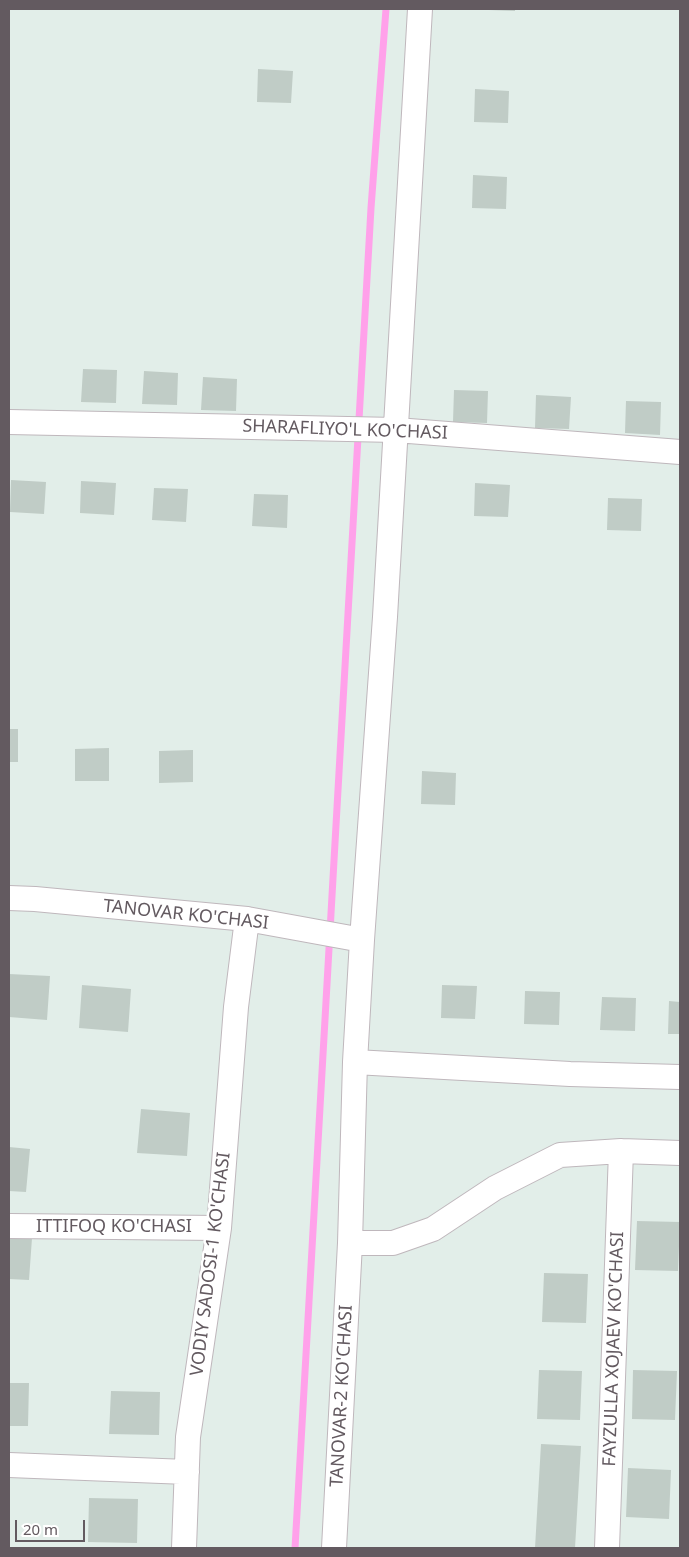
<!DOCTYPE html>
<html>
<head>
<meta charset="utf-8">
<style>
  body { margin:0 }
  #map { position:relative; width:689px; height:1557px; overflow:hidden; background:#e2eee9; font-family:"Noto Sans",sans-serif }
  canvas { display:block }
  .frame { position:absolute; inset:0; border:10px solid #635a60; pointer-events:none }
  .scale { position:absolute; left:15px; top:1520px; width:70px; height:22px; box-sizing:border-box; border:2px solid #635a60; border-top:0; padding-left:6px; font-size:15px; line-height:18px; white-space:nowrap; color:#635a60; -webkit-text-stroke:4px #fff; paint-order:stroke }
</style>
</head>
<body>
<div id="map">
<canvas width="689" height="1557"></canvas>
<div class="frame"></div>
<div class="scale">20 m</div>
</div>
<script>
const g = document.querySelector('canvas').getContext('2d');
g.lineJoin = 'round';
const toPath = rows => new Path2D(rows.map(r => 'M' + r).join(''));
function trace(path, color, width, dash) { g.strokeStyle = color; g.lineWidth = width; g.lineCap = dash ? 'butt' : 'round'; g.setLineDash(dash || []); g.stroke(path); }
function paint(path, color) { g.fillStyle = color; g.fill(path, 'evenodd'); }
function label(font, color, halo, rows, align = 'center') {
  g.font = font + ' "Noto Sans",sans-serif'; g.lineWidth = 5; g.setLineDash([]); g.textBaseline = 'middle'; g.strokeStyle = halo; g.fillStyle = color; for (const [text, x, y, turn = 0] of rows) {
    g.save(); g.translate(x, y); g.rotate((+turn || 0) * Math.PI / 180); g.textAlign = isNaN(turn) ? turn : align; if (halo) g.strokeText(text, 0, 0); g.fillText(text, 0, 0); g.restore();
  }
}
const stream = toPath([
  [295,1548,371,208,386,9]
]);
const building = toPath([
  [489,9,515,9,515,11,489,10],
  [258,69,293,71,291,103,257,102],
  [475,89,509,91,508,123,474,122],
  [473,175,507,177,506,209,472,208],
  [83,369,117,370,116,403,81,402],
  [144,371,178,373,177,405,142,404],
  [203,377,237,379,236,411,201,410],
  [454,390,488,391,487,423,453,422],
  [536,395,571,397,569,429,535,428],
  [626,401,661,402,660,435,625,433],
  [11,480,46,482,44,514,10,512],
  [81,481,116,483,114,515,80,513],
  [475,483,510,485,508,517,474,516],
  [154,488,188,489,186,522,152,520],
  [254,494,288,495,287,528,252,526],
  [608,498,642,499,641,531,607,530],
  [9,729,18,729,18,762,9,762],
  [109,748,109,781,75,781,75,749],
  [193,750,193,782,159,783,159,751],
  [422,771,456,773,455,805,421,804],
  [9,974,50,976,47,1020,9,1017],
  [82,985,131,989,128,1032,79,1028],
  [442,985,477,986,475,1019,441,1018],
  [525,991,560,992,559,1025,524,1024],
  [602,997,636,998,635,1031,600,1030],
  [669,1001,680,1002,680,1034,668,1034],
  [141,1109,190,1113,187,1156,137,1153],
  [9,1147,30,1149,26,1192,9,1191],
  [637,1221,680,1222,678,1271,635,1270],
  [9,1236,32,1238,29,1280,9,1279],
  [544,1273,588,1274,586,1323,542,1322],
  [539,1370,582,1371,580,1420,537,1419],
  [633,1370,677,1371,675,1420,632,1419],
  [9,1383,29,1383,28,1426,9,1426],
  [111,1391,160,1392,159,1435,109,1434],
  [541,1444,581,1446,575,1548,535,1548],
  [628,1468,671,1470,669,1519,626,1517],
  [89,1498,138,1499,137,1543,88,1542]
]);
const street = toPath([
  [9,422,396,430,680,452],
  [9,898,35,899,247,919,362,940],
  [355,1062,570,1074,680,1077],
  [9,1226,219,1228],
  [350,1243,393,1243,433,1229,495,1188,560,1155,621,1151,680,1153],
  [9,1465,187,1472],
  [184,1548,188,1437,219,1228,236,1007,247,919],
  [334,1548,350,1243,355,1062,362,940,385,617,420,9],
  [607,1548,621,1151]
]);
const streetNames = [
  ["SHARAFLIYO'L KO'CHASI",345,430,2],
  ["TANOVAR KO'CHASI",186,915,6],
  ["ITTIFOQ KO'CHASI",114,1227],
  ["VODIY SADOSI-1 KO'CHASI",211,1264,-83],
  ["FAYZULLA XOJAEV KO'CHASI",614,1349,-88],
  ["TANOVAR-2 KO'CHASI",342,1396,-87]
];
trace(stream, '#ffa1ea', 7);
paint(building, '#c0ccc6');
trace(street, '#bfb7bc', 26);
trace(street, '#fff', 24);
label('18px', '#635a60', '#fff', streetNames);
</script>
</body>
</html>
